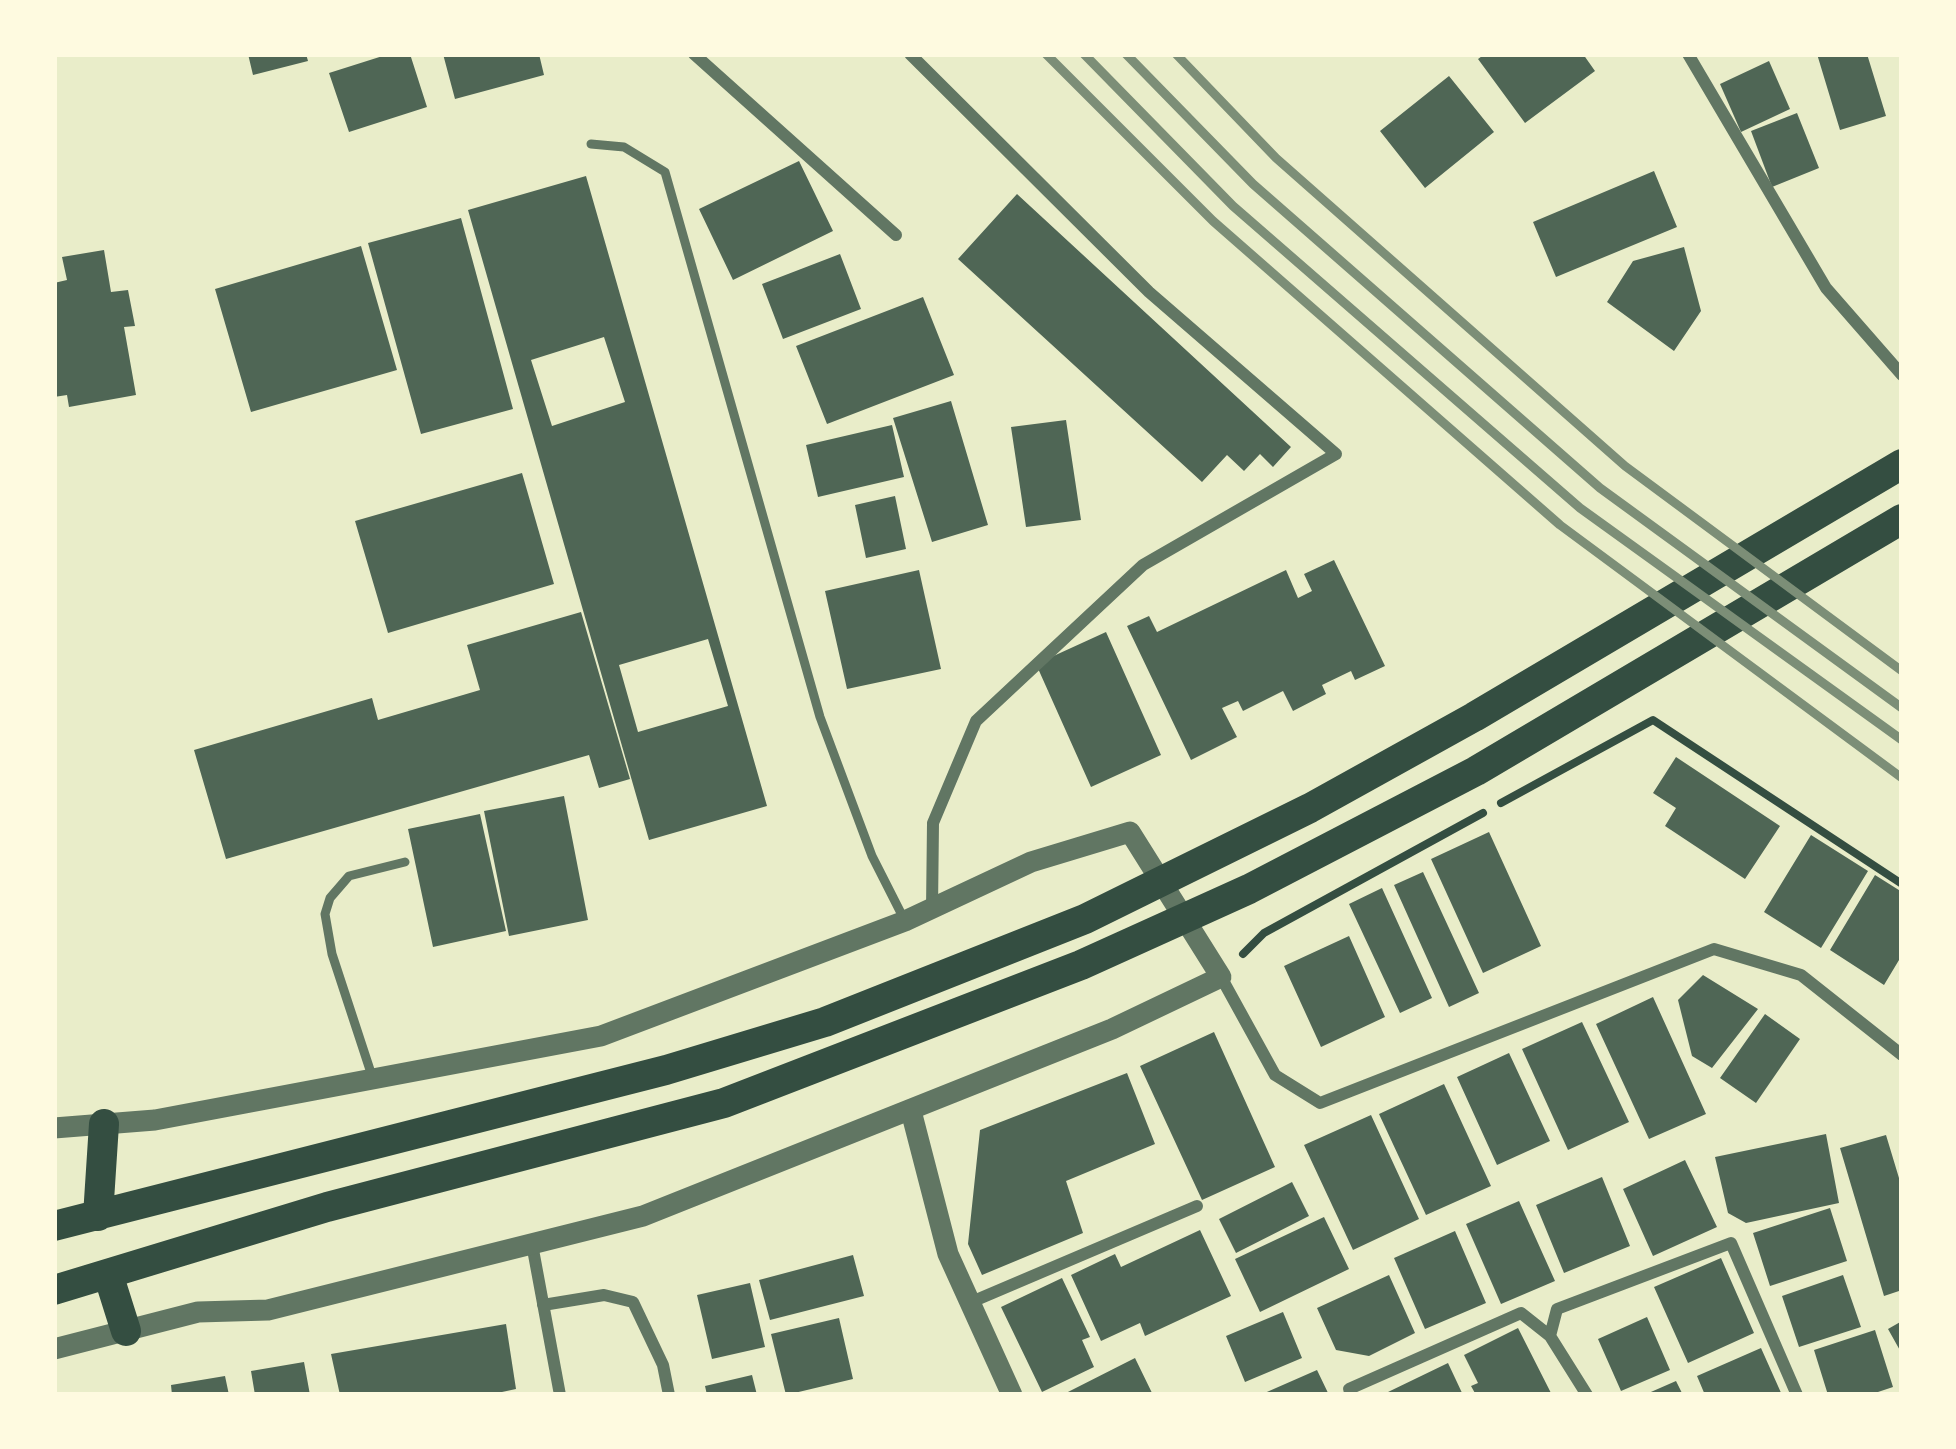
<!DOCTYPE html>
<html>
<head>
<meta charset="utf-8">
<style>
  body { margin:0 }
  #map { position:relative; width:1956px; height:1449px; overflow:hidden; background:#e9edc9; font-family:Manrope,sans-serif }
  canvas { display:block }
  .frame { position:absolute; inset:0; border:57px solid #fefae0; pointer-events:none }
</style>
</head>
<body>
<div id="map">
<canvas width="1956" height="1449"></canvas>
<div class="frame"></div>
</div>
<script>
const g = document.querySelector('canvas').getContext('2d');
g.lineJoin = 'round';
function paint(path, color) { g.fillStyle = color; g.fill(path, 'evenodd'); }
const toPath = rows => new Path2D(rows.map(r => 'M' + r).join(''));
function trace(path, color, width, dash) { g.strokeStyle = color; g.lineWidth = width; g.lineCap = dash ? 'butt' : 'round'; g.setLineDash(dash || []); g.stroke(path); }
const building = toPath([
  [248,54,306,54,308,61,253,75],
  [389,54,410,54,427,107,349,132,329,73],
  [443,54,539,54,544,75,455,99],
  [1485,54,1583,54,1595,71,1525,123,1478,59],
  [1817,54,1867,54,1886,116,1840,130],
  [1769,61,1790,109,1741,132,1720,84],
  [1449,76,1494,132,1425,188,1380,131],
  [1797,113,1819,168,1772,187,1751,131],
  [799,161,833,231,733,280,699,209],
  [1654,171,1677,227,1556,277,1533,222],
  [586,176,767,806,649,840,468,210],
  [604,337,625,402,552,426,531,360],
  [708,639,728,706,638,732,619,665],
  [1017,194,1291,447,1273,467,1260,454,1244,471,1227,455,1202,482,958,259],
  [461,218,513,409,421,434,368,243],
  [361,246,397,370,251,412,215,289],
  [1684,247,1701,311,1674,351,1607,302,1633,261],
  [104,250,111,292,128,290,135,326,124,327,136,395,69,407,67,395,54,397,54,283,67,280,62,257],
  [840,254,861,309,783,339,762,284],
  [923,297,954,375,827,424,796,346],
  [951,401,988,525,932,542,893,418],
  [1066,420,1081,520,1026,527,1011,427],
  [892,425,904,477,818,497,806,445],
  [522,473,554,584,388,633,355,521],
  [895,496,906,549,866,558,855,505],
  [1334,560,1385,666,1355,680,1351,671,1322,685,1326,694,1293,711,1283,691,1243,711,1238,701,1222,708,1237,737,1191,760,1127,626,1149,616,1157,632,1286,570,1298,598,1312,591,1304,574],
  [919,570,941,669,847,689,825,591],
  [581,612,630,779,599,788,589,755,226,859,194,750,372,698,378,720,480,690,467,645],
  [1106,632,1161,755,1091,787,1036,664],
  [1676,757,1780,826,1745,879,1665,826,1676,808,1653,793],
  [564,796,588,920,509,936,484,811],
  [480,814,506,931,433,947,408,829],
  [1489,832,1541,946,1483,973,1431,859],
  [1811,835,1868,871,1821,948,1764,912],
  [1423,872,1479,993,1449,1007,1394,885],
  [1875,875,1902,892,1902,955,1884,985,1830,950],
  [1382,888,1432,998,1400,1013,1349,904],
  [1349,936,1385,1017,1321,1047,1284,966],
  [1703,975,1758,1009,1712,1068,1692,1056,1678,1000],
  [1653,997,1706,1114,1649,1139,1596,1024],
  [1765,1014,1800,1039,1756,1103,1720,1078],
  [1582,1022,1629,1122,1568,1150,1522,1049],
  [1214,1032,1275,1167,1202,1200,1140,1066],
  [1509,1053,1550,1141,1497,1165,1457,1077],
  [1127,1073,1155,1144,1066,1181,1083,1233,982,1275,968,1244,980,1130],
  [1444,1084,1491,1186,1426,1215,1379,1114],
  [1371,1115,1419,1219,1353,1250,1304,1145],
  [1826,1134,1839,1203,1746,1223,1728,1213,1715,1157],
  [1886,1135,1902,1188,1902,1290,1884,1296,1840,1148],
  [1685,1160,1717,1227,1653,1256,1623,1189],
  [1602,1177,1630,1246,1564,1273,1536,1205],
  [1292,1182,1309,1216,1236,1253,1219,1219],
  [1519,1201,1555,1281,1501,1304,1466,1224],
  [1830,1208,1847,1261,1770,1286,1753,1233],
  [1324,1217,1349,1269,1260,1312,1235,1259],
  [1200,1230,1231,1296,1145,1336,1140,1323,1101,1341,1071,1275,1115,1254,1121,1267],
  [1455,1231,1486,1303,1425,1329,1394,1258],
  [853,1255,864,1296,770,1320,759,1280],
  [1721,1258,1754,1333,1688,1363,1654,1287],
  [1389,1275,1415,1333,1369,1356,1336,1350,1317,1308],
  [1843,1275,1861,1327,1799,1347,1782,1296],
  [1062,1278,1090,1337,1082,1340,1094,1367,1042,1392,1001,1307],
  [750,1283,765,1347,712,1359,697,1295],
  [1283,1312,1302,1358,1245,1382,1226,1336],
  [1647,1317,1670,1370,1621,1391,1598,1339],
  [839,1318,853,1379,786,1395,771,1334],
  [1902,1321,1902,1354,1888,1329],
  [506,1324,516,1389,488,1395,340,1395,331,1354],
  [1518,1328,1552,1395,1476,1395,1471,1386,1478,1383,1464,1355],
  [1875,1330,1893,1387,1869,1395,1828,1395,1814,1350],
  [1761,1348,1782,1395,1705,1395,1697,1376],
  [1135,1358,1153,1395,1062,1395],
  [304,1362,310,1395,255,1395,251,1371],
  [1448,1363,1463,1395,1389,1395,1388,1392],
  [1317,1370,1329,1395,1260,1395],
  [752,1375,757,1395,707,1395,705,1386],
  [225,1376,229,1395,172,1395,171,1385],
  [1676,1381,1683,1395,1644,1395]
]);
const path = toPath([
  [1501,803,1653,720,1902,884],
  [1243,954,1264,933,1483,813]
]);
const service = toPath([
  [591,144,624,147,665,172,820,717,872,856,905,921],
  [373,1079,332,954,325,914,330,898,349,876,405,862]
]);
const minor = toPath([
  [694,54,896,235],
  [910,54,1149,292,1336,454,1143,565,976,721,933,823,932,909],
  [1688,54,1826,288,1902,375],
  [1221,977,1275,1075,1320,1103,1714,949,1801,975,1902,1055],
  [532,1244,560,1395],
  [969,1303,1197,1206],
  [543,1305,604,1295,633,1302,663,1365,669,1395],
  [1550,1336,1557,1309,1731,1243,1797,1395],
  [1352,1395,1349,1389,1521,1313,1550,1336,1587,1395]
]);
const tertiary = toPath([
  [911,1111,948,1254,1012,1395],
  [54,1128,155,1120,601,1036,905,921,1031,862,1130,832,1221,977,1112,1029,643,1216,268,1310,198,1312,54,1349]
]);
const primary = toPath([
  [98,1216,104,1124],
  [54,1226,666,1070,825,1022,1085,919,1310,808,1474,717,1902,464],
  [109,1277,126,1331],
  [54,1290,327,1207,724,1103,1081,965,1249,889,1476,771,1902,519]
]);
const rail = toPath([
  [1046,54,1213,221,1560,525,1902,778],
  [1084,54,1233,206,1580,508,1902,740],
  [1126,54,1253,184,1600,488,1902,708],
  [1176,54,1276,158,1625,466,1902,671]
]);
paint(building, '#4f6655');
trace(path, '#344e41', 8);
trace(service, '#617663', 9);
trace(minor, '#617663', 12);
trace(tertiary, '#617663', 21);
trace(primary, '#344e41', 30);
trace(rail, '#7c8e77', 9);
</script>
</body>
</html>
